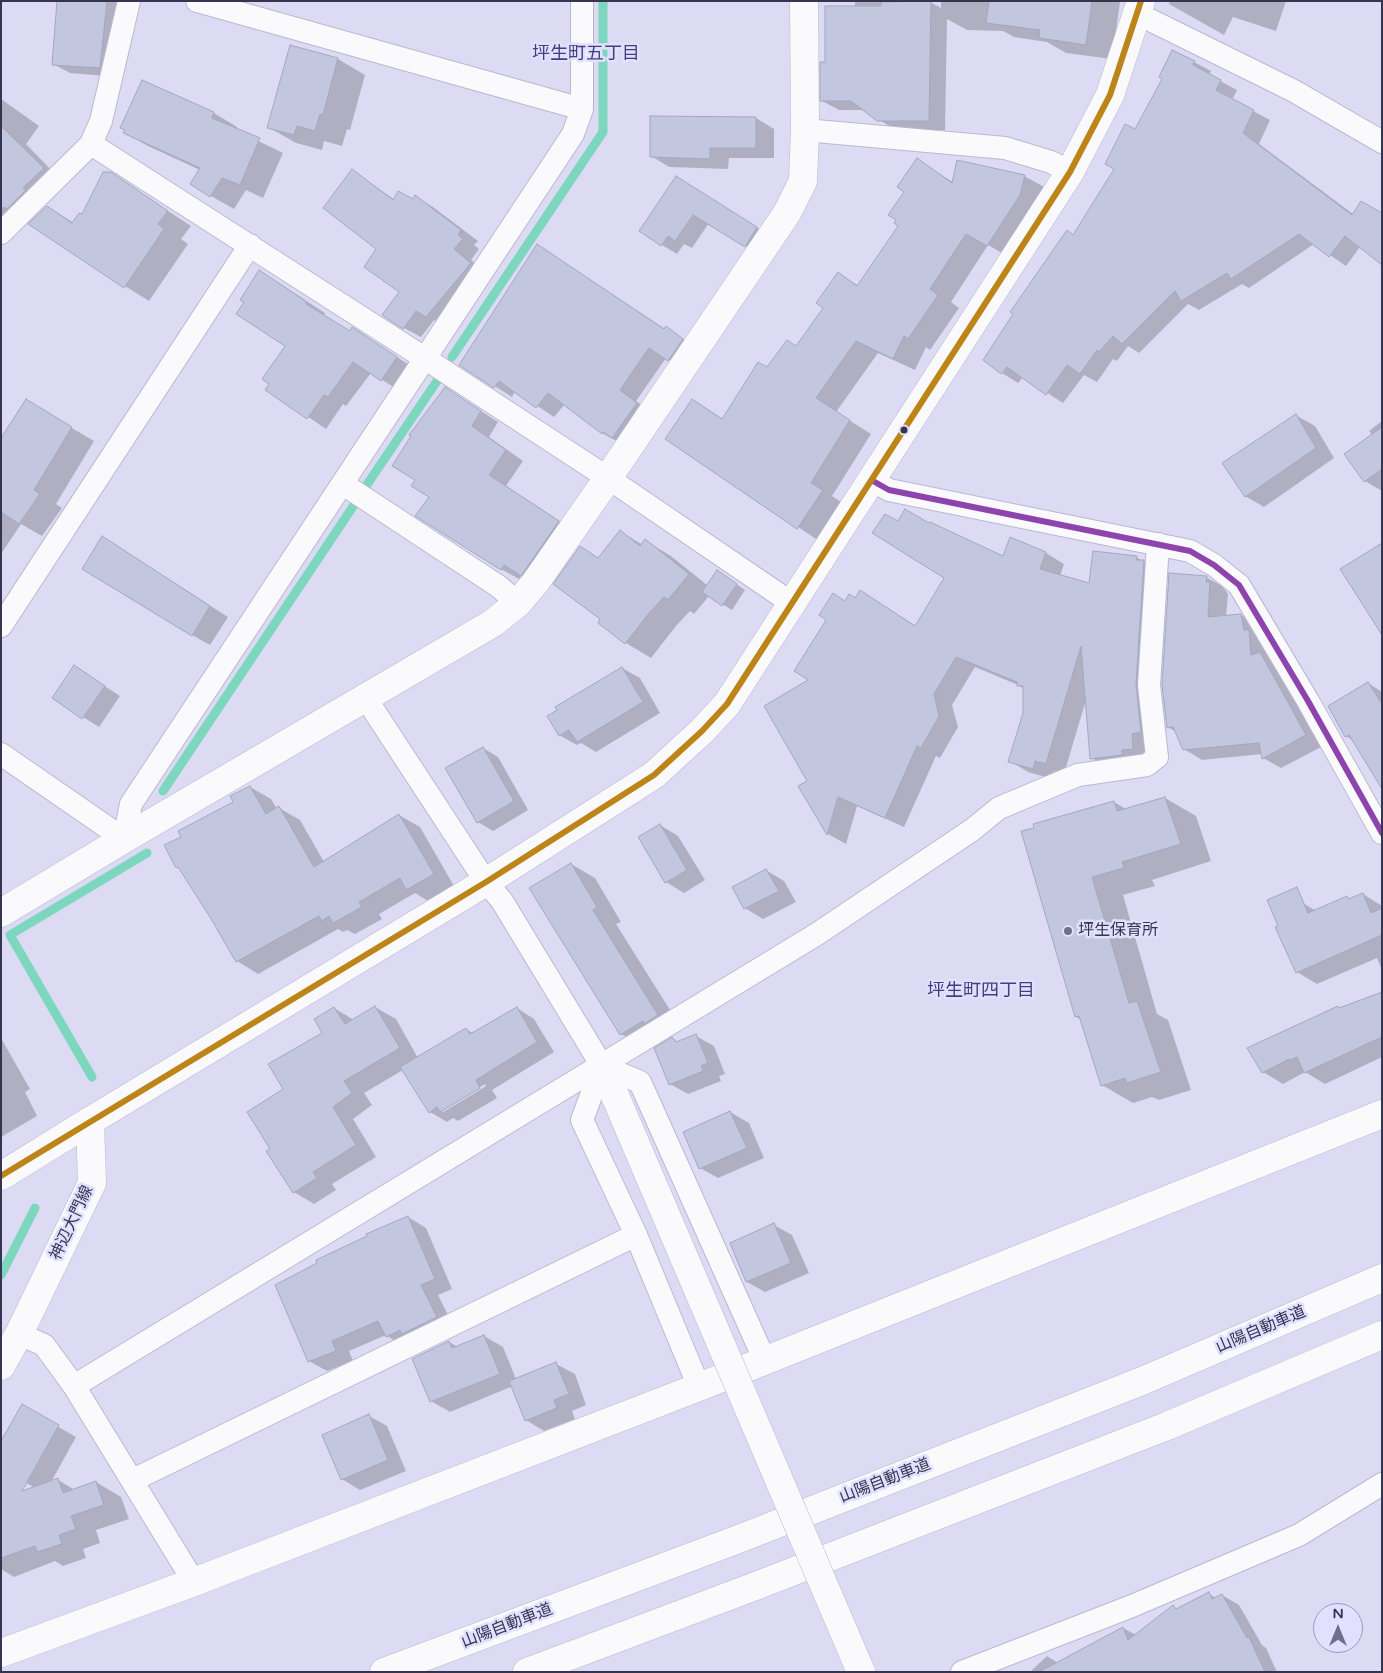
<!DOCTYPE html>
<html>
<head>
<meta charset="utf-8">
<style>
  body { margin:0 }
  #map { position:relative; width:1383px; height:1673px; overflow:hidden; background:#dcdbf3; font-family:"Varela Round",sans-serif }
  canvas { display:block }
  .frame { position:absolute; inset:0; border:2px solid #363451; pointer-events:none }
  .north { position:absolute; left:1313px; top:1603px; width:50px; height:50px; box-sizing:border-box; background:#e1e0fe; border:1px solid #9d9bb9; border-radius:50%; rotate:0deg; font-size:14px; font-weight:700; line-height:20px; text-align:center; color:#363451 }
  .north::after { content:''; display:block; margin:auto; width:18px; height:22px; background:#706e8a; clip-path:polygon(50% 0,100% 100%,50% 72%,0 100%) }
</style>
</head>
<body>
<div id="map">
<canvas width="1383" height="1673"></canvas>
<div class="frame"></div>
<div class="north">N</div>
</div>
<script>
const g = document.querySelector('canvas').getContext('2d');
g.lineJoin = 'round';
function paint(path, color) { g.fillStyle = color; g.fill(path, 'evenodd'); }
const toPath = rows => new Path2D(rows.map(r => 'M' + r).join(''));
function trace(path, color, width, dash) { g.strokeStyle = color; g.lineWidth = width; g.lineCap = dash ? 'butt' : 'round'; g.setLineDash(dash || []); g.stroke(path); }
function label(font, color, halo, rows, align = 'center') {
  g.font = font + ' "Varela Round","Noto Sans JP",sans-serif'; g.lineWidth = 5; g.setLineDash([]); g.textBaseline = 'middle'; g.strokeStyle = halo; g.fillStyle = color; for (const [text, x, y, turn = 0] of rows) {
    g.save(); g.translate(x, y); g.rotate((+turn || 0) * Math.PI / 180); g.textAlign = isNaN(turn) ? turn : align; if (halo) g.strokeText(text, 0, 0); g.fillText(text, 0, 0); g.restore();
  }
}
const shadow = toPath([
  [59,1,128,1,116,77,70,73,53,64],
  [855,1,930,2,941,8,941,1,1120,2,1112,59,1066,53,1047,42,1014,37,1003,31,967,30,947,19,945,130,895,130,865,110,839,110,822,101,826,63,855,7],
  [1170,1,1286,1,1276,31,1233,17,1224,35,1169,4],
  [290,47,338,59,365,75,350,130,347,129,342,146,324,141,322,150,296,143,268,127],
  [1194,62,1211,71,1209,75,1237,90,1232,100,1270,120,1259,144,1353,214,1360,247,1346,266,1314,244,1249,288,1242,284,1199,310,1188,304,1139,353,1128,346,1117,361,1113,359,1097,382,1084,375,1063,403,1023,377,1018,383,1002,373,984,360,1074,236,1115,169,1135,131],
  [1,99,39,126,26,144,60,179,1,220],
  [214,113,237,127,236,130,283,153,263,198,246,190,234,209,211,196,200,170,148,146,125,133],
  [756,118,774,129,774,158,729,158,728,169,669,167,651,156],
  [917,160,953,182,1024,176,1046,188,1009,257,988,245,951,302,959,308,930,350,926,347,915,370,878,353,836,412,871,434,832,496,844,504,819,541,666,439,692,400,723,419,767,369,797,347,824,308,838,274,859,286,900,226,906,192],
  [353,171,395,200,413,201,416,197,433,207,478,241,474,245,479,249,471,260,487,273,444,326,434,320,421,337,404,328,401,291,378,249],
  [111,174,191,226,181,239,188,244,149,301,64,248,30,224,48,207,74,223,83,215],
  [692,187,772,237,761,255,709,223,692,248,684,244,677,254,662,245],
  [554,256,665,329,666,328,700,349,686,370,666,358,636,401,653,413,620,443,602,433,565,404,554,417,515,391,512,397,460,364],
  [260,271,325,313,323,316,350,332,370,339,415,369,400,391,371,373,346,406,343,404,326,429,267,389,287,346,245,302],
  [445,388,498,422,489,437,523,461,506,486,576,532,539,585,522,575,519,579,501,569,416,480],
  [48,414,94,441,56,504,62,508,42,536,21,524,1,554,1,441],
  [1297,416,1315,426,1334,458,1264,507,1245,496],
  [1382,421,1382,491,1365,481,1372,435,1369,431],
  [898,522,930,525,1003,558,1011,539,1046,553,1064,564,1060,576,1090,585,1136,557,1162,572,1151,759,1110,769,1092,758,1086,700,1064,774,1054,771,1052,779,1028,772,1010,761,1024,713,1024,689,1018,685,975,667,952,705,958,727,940,758,936,756,904,827,857,806,846,844,828,834,799,786,808,781,811,680,845,602,856,600,879,603,916,626,946,578],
  [621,532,643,545,646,541,671,556,707,585,726,577,745,590,732,610,709,596,694,614,690,611,676,626,651,658,626,643,602,619,580,548,599,558],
  [120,548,228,617,210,645,192,635],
  [1170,574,1204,576,1222,586,1228,594,1226,617,1241,615,1259,626,1267,642,1268,657,1279,663,1323,746,1281,768,1263,758,1262,754,1202,760,1184,749,1176,732,1168,727],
  [75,667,120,696,99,727,53,698],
  [622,668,640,678,660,713,596,752,581,743,577,745,559,735],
  [1368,683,1382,692,1382,787,1354,741,1346,736],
  [483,748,498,757,528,810,493,831,478,822],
  [250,787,271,799,277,809,279,808,300,820,324,862,399,815,420,827,454,886,428,901,415,893,379,914,382,919,355,934,347,930,343,932,338,929,258,974,237,961,211,916,182,870,177,867,166,846,235,802],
  [1165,798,1196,816,1211,861,1152,880,1155,886,1123,895,1157,1014,1168,1020,1191,1090,1159,1100,1152,1097,1133,1103,1102,1085,1082,1020,1076,1017,1023,832,1114,802,1126,809],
  [660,825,678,836,705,880,684,893,666,882],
  [571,864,595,878,621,922,616,924,682,1029,669,1037,666,1035,646,1048,621,1034],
  [766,870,784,881,796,902,763,919,745,908],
  [1363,894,1382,906,1382,970,1377,958,1317,984,1297,972,1303,903,1316,911,1347,897,1351,900],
  [1382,993,1382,1057,1325,1084,1305,1072,1283,1084,1263,1072,1340,1009],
  [375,1007,396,1019,418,1058,466,1029,474,1034,517,1008,534,1019,554,1052,492,1090,497,1098,458,1121,453,1118,447,1122,430,1112,403,1070,364,1093,372,1105,353,1119,376,1157,332,1184,336,1190,314,1204,294,1192,271,1149,285,1090,323,1033,334,1008,354,1020],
  [485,1084,486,1086,443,1112,441,1110],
  [696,1036,714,1046,725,1074,719,1076,721,1081,688,1094,670,1084,672,1039,679,1042],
  [1,1038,30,1089,25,1092,37,1116,1,1137],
  [730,1112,749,1123,764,1158,718,1178,700,1168],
  [408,1217,426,1228,452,1289,438,1295,454,1327,404,1347,386,1335,349,1351,353,1361,327,1371,309,1361,369,1236],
  [774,1225,792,1235,809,1273,765,1292,747,1282,731,1243],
  [484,1336,503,1347,516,1379,556,1364,575,1374,586,1405,572,1411,575,1419,544,1431,526,1420,513,1386,450,1412,431,1401,449,1342,458,1347],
  [22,1406,76,1437,51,1482,58,1480,75,1490,96,1482,121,1497,129,1519,96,1530,100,1543,83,1549,86,1558,63,1566,55,1561,14,1577,1,1569,1,1500,35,1488,1,1468],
  [369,1416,387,1426,406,1471,360,1490,342,1479],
  [1209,1594,1216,1598,1222,1595,1239,1605,1262,1645,1266,1648,1277,1672,1030,1672,1047,1656,1058,1663,1123,1628,1136,1635,1173,1607,1177,1609]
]);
const stream = toPath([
  [452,357,603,132,603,1],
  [366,486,437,381],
  [163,791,354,505],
  [92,1077,10,935,147,853],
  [1,1275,35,1208]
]);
const building = toPath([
  [57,1,107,1,100,68,52,65,57,1],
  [931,1,929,121,877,121,851,101,820,101,820,62,825,62,825,6,881,6,881,2,931,1],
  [989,1,1092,1,1086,45,1039,38,1040,30,986,23,989,1],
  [290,45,338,58,323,115,320,114,315,131,297,126,294,135,267,128,290,45],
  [1172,50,1195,61,1193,65,1221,80,1216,90,1254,110,1243,133,1352,215,1361,201,1382,213,1382,265,1345,236,1329,257,1299,234,1231,279,1227,273,1181,301,1175,291,1122,344,1113,336,1099,352,1097,350,1080,374,1067,365,1046,395,1007,367,1001,374,983,360,1013,314,1010,312,1067,230,1073,235,1114,169,1105,164,1125,124,1135,129,1162,79,1159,77,1172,50],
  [142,80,214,112,212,118,260,138,240,185,222,178,210,197,190,184,200,168,123,133,125,130,120,128,142,80],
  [650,116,756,117,756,148,710,148,710,159,650,157,650,116],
  [1,126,44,168,23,188,26,190,7,209,4,207,1,210,1,126],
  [917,158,952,183,957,160,1025,175,1020,195,987,246,966,234,930,289,938,295,908,339,904,336,893,359,856,341,816,398,850,420,811,483,823,490,797,529,665,439,692,399,722,419,758,362,767,367,787,340,796,346,823,308,816,303,838,272,857,286,898,226,894,223,896,220,888,215,904,192,897,187,917,158],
  [352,169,393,200,398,191,413,199,415,195,461,230,458,235,463,239,454,249,471,263,426,317,416,311,403,329,382,315,399,292,364,267,376,249,323,208,352,169],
  [103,172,111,172,168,211,158,224,164,229,124,288,28,224,47,206,72,223,79,213,82,214,103,172],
  [676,176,757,227,745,247,693,215,675,241,668,236,661,246,639,231,676,176],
  [537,244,664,329,666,326,683,339,668,361,649,348,620,390,637,403,612,438,603,432,602,434,548,393,536,408,499,381,494,388,459,365,537,244],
  [259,270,307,302,306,304,350,331,352,327,397,357,381,381,353,362,328,397,324,395,307,419,265,390,269,384,262,379,285,346,236,314,244,302,240,300,259,270],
  [445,387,481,411,472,426,506,450,489,475,559,521,521,576,504,565,501,570,415,516,429,497,411,486,415,480,392,466,411,436,409,435,445,387],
  [26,399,72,427,34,490,40,494,19,524,1,512,1,438,26,399],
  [1296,414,1316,448,1245,497,1222,463,1296,414],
  [1382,427,1382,469,1364,482,1344,454,1382,427],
  [905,509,929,523,930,522,1003,556,1010,537,1046,552,1040,569,1089,583,1093,551,1137,556,1136,560,1144,560,1136,684,1141,732,1132,734,1133,749,1122,750,1122,755,1090,759,1081,646,1046,764,1035,761,1033,769,1008,762,1023,713,1023,686,1017,686,1017,682,956,657,934,694,939,716,921,748,917,746,885,818,838,797,827,835,798,786,807,781,764,706,808,680,794,671,826,620,819,615,833,593,845,601,849,594,855,598,860,590,915,626,944,578,872,533,885,514,898,521,905,509],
  [620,530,640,546,645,539,689,574,668,600,664,597,650,612,625,644,598,623,600,619,553,584,580,546,598,558,620,530],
  [102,536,210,606,192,636,82,569,102,536],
  [1382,543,1382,635,1340,569,1382,543],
  [717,570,737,584,722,606,702,592,717,570],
  [1169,573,1207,576,1206,582,1210,582,1208,617,1241,614,1244,630,1249,630,1251,655,1260,652,1306,735,1262,759,1259,743,1183,750,1173,727,1167,728,1162,685,1169,573],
  [74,665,105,686,82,719,52,698,74,665],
  [622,667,643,702,577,742,569,730,559,736,547,716,557,710,555,707,622,667],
  [1368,682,1382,704,1382,789,1349,735,1345,737,1328,706,1368,682],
  [483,747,514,801,477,823,445,768,483,747],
  [250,786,266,814,279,806,314,867,399,814,434,874,406,890,400,878,359,902,362,907,333,923,329,916,322,921,319,916,236,962,210,917,178,867,176,868,164,845,181,837,178,831,233,802,230,796,250,786],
  [1165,797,1181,844,1122,862,1124,868,1092,877,1129,1003,1137,1001,1161,1072,1127,1083,1125,1078,1101,1086,1079,1016,1075,1017,1021,831,1034,828,1033,824,1114,801,1117,811,1165,797],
  [660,824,687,870,665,883,638,837,660,824],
  [571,863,597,907,593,910,658,1015,644,1024,643,1021,620,1035,529,888,571,863],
  [766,869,779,891,744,909,732,887,766,869],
  [1297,887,1308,913,1347,896,1348,899,1363,893,1371,913,1382,908,1382,935,1296,973,1275,927,1278,926,1267,900,1297,887],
  [1382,992,1382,1037,1304,1073,1297,1057,1290,1060,1289,1059,1262,1073,1247,1048,1338,1006,1339,1008,1382,992],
  [375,1006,400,1048,344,1081,352,1093,333,1107,356,1145,313,1172,317,1178,293,1193,266,1151,270,1149,247,1112,283,1089,268,1064,322,1033,314,1019,334,1007,345,1024,375,1006],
  [517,1007,537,1042,476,1080,480,1088,440,1112,437,1107,429,1113,400,1067,466,1028,470,1034,517,1007],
  [696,1034,708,1063,701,1066,703,1071,669,1085,654,1048,672,1037,676,1042,696,1034],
  [730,1111,747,1148,699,1169,683,1132,730,1111],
  [408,1216,435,1279,421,1285,437,1317,402,1334,400,1330,386,1337,378,1321,332,1341,336,1351,308,1362,275,1285,317,1263,316,1260,367,1236,366,1234,408,1216],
  [774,1223,791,1263,746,1282,730,1243,774,1223],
  [484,1335,500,1374,430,1402,412,1359,449,1341,452,1348,484,1335],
  [556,1362,569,1394,554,1400,557,1408,525,1421,509,1381,556,1362],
  [22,1404,59,1425,22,1491,58,1478,63,1493,96,1481,104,1505,71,1516,76,1529,59,1535,62,1544,37,1552,35,1546,1,1558,1,1441,22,1404],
  [369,1414,388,1460,341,1480,322,1435,369,1414],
  [1209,1592,1212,1599,1222,1594,1247,1638,1249,1637,1265,1672,1039,1672,1123,1627,1128,1640,1173,1605,1176,1609,1209,1592]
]);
const minor = toPath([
  [197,1,582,109],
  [1138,14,1294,91,1382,142],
  [805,130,1005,148,1051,162,1070,172],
  [91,144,426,359,608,478,790,602],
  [1,233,91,144,101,121,129,1],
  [873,481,889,490,1190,551,1214,565,1239,585,1308,701,1382,833],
  [343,484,498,586,518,603],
  [1,626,250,245],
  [365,697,486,882,502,901,602,1066,640,1082,765,1361],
  [1,754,124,839,131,804,573,134,582,109,582,1],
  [602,1066,582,1120,636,1235,699,1387],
  [19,1334,44,1345,74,1386,194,1582],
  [74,1386,817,934,972,830,999,808,1078,775,1147,765,1157,757,1149,685,1158,544],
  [133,1480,636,1235],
  [962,1672,1132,1606,1299,1535,1382,1484]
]);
const tertiary = toPath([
  [1,913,124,839,493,623,518,603,535,583,608,478,787,213,803,181,805,130,804,1],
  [602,1066,616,1098],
  [1,1653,194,1582,699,1387,1382,1114]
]);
const secondary = toPath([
  [1,1176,90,1121]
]);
const primary = toPath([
  [1,1366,19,1334,92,1183,90,1121,486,882,654,775,702,731,727,704,1070,172,1110,95,1141,1]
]);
const motorway = toPath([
  [384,1672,736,1540,1142,1381,1382,1278],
  [527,1672,753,1587,1167,1426,1382,1335]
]);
const tertiaryBridge = toPath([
  [616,1098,861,1672]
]);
const bus1 = toPath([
  [873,481,889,490,1190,551,1214,565,1239,585,1308,701,1382,833]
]);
const bus2 = toPath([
  [1,1176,486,882,654,775,702,731,727,704,1070,172,1110,95,1141,1]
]);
const markers = [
  [904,430,4.5,"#363451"],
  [1068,931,5,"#706e8a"]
];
const poiNames = [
  ["坪生保育所",1078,931]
];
const streetNames = [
  ["神辺大門線",72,1223,-65],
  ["山陽自動車道",1261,1330,-23],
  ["山陽自動車道",885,1481,-21],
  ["山陽自動車道",507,1626,-21]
];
const neighbourhoodNames = [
  ["坪生町五丁目",586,54],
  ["坪生町四丁目",981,991]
];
paint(shadow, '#0003');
trace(stream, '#7cd7be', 9);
paint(building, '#c2c6de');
trace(building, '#a3a7be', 1);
trace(minor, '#bab8d1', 24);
trace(tertiary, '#bab8d1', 29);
trace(secondary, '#bab8d1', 29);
trace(primary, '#bab8d1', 29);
trace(motorway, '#bab8d1', 29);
trace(minor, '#fafafd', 22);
trace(tertiary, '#fafafd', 28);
trace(secondary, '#fafafd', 28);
trace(primary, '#fafafd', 28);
trace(motorway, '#fafafd', 28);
trace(tertiaryBridge, '#bab8d1', 29, []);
trace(tertiaryBridge, '#fafafd', 28);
trace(bus1, '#8e44ad', 6);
trace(bus2, '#bd8418', 6);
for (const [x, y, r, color] of markers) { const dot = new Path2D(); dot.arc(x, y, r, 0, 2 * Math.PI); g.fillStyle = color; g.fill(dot); trace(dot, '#e1e0fe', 2); }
label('16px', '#363451', '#e1e0fe', poiNames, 'left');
label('16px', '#363451', '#e1e0fe', streetNames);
label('18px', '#463e7c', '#e1e0fe', neighbourhoodNames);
</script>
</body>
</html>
